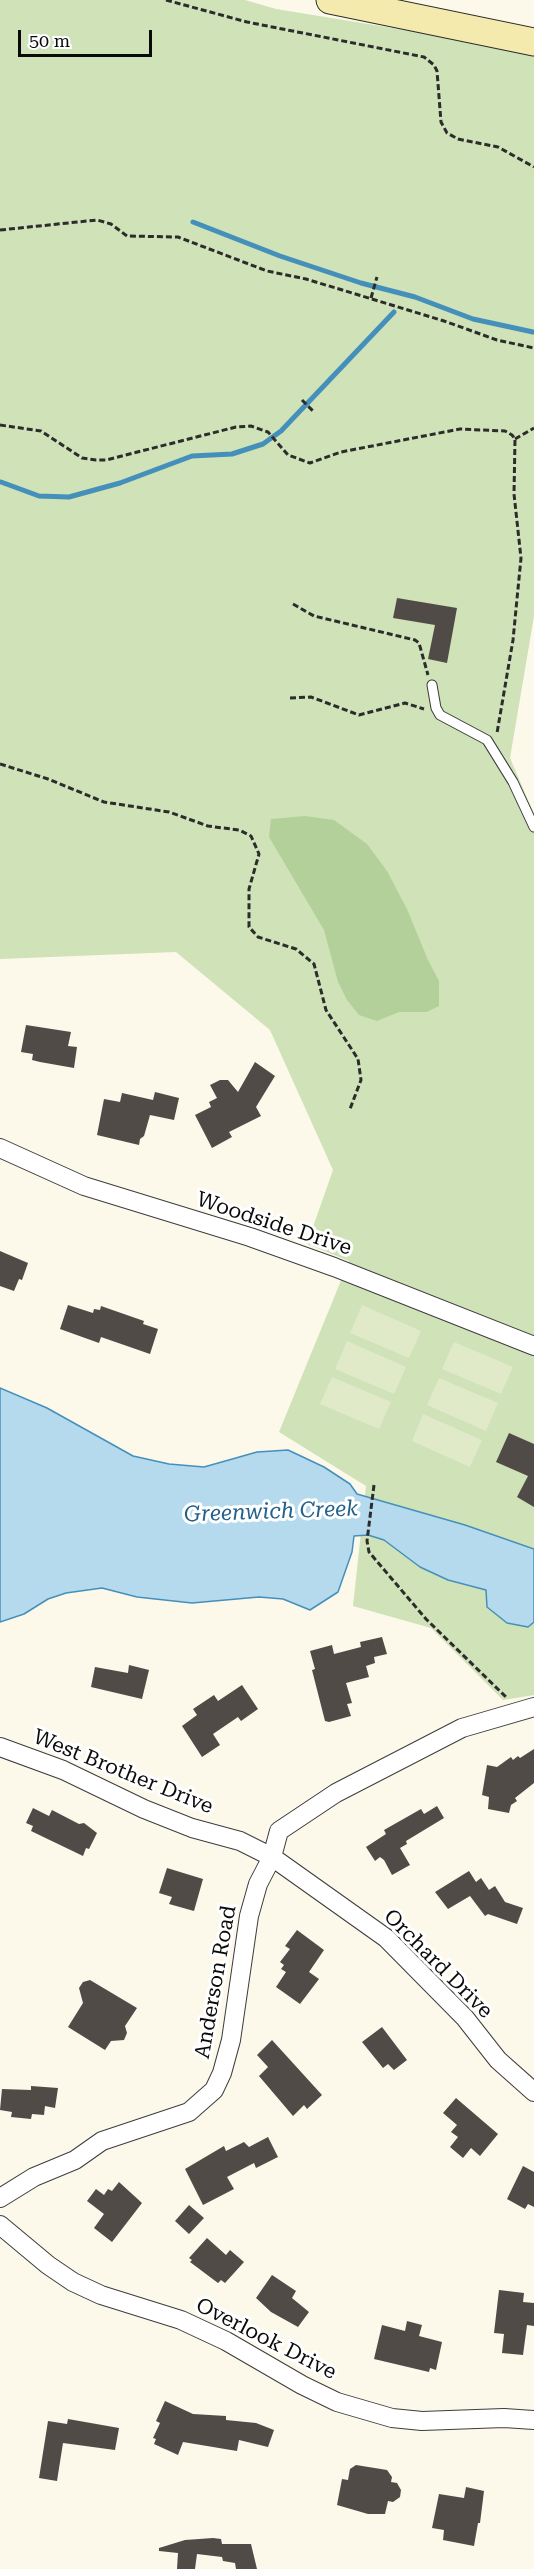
<!DOCTYPE html>
<html>
<head>
<meta charset="utf-8">
<style>
  body { margin:0 }
  #map { position:relative; width:534px; height:2569px; overflow:hidden; background:#fcf8ea; font-family:"Roboto Serif",serif }
  canvas { display:block }
  .scale { position:absolute; left:18px; top:30px; width:134px; height:27px; box-sizing:border-box; border:3px solid #0a0a0a; border-top:0; padding-left:8px; font-size:18px; line-height:21px; white-space:nowrap; color:#0a0a0a; -webkit-text-stroke:4px #fff; paint-order:stroke }
</style>
</head>
<body>
<div id="map">
<canvas width="534" height="2569"></canvas>
<div class="scale">50 m</div>
</div>
<script>
const g = document.querySelector('canvas').getContext('2d');
g.lineJoin = 'round';
function paint(path, color) { g.fillStyle = color; g.fill(path, 'evenodd'); }
const toPath = rows => new Path2D(rows.map(r => 'M' + r).join(''));
function trace(path, color, width, dash) { g.strokeStyle = color; g.lineWidth = width; g.lineCap = dash ? 'butt' : 'round'; g.setLineDash(dash || []); g.stroke(path); }
function label(font, color, halo, rows, align = 'center') {
  g.font = font + ' "Roboto Serif",serif'; g.lineWidth = 6; g.setLineDash([]); g.textBaseline = 'middle'; g.strokeStyle = halo; g.fillStyle = color; for (const [text, x, y, turn = 0] of rows) {
    g.save(); g.translate(x, y); g.rotate((+turn || 0) * Math.PI / 180); g.textAlign = isNaN(turn) ? turn : align; if (halo) g.strokeText(text, 0, 0); g.fillText(text, 0, 0); g.restore();
  }
}
const green = toPath([
  [0,0,245,0,276,9,534,51,534,616,510,758,534,814,534,1695,503,1700,431,1628,353,1606,366,1486,279,1432,349,1261,307,1244,333,1170,270,1030,176,952,0,959]
]);
const forest = toPath([
  [305,816,334,820,367,844,387,871,407,909,428,960,439,981,439,1006,427,1012,399,1012,377,1021,359,1015,347,1000,338,982,324,930,269,837,271,819]
]);
const pitch = toPath([
  [362,1305,421,1331,409,1358,350,1333],
  [347,1341,406,1367,394,1394,335,1369],
  [454,1342,513,1367,501,1394,442,1369],
  [332,1377,391,1402,379,1429,320,1404],
  [439,1378,498,1403,486,1431,427,1405],
  [423,1414,482,1440,470,1467,412,1441]
]);
const water = toPath([
  [0,1388,47,1408,133,1456,169,1464,204,1467,257,1452,288,1450,324,1467,350,1484,357,1494,465,1525,534,1549,534,1622,528,1627,507,1623,487,1607,486,1590,448,1580,420,1567,384,1540,368,1535,354,1536,352,1552,338,1592,310,1610,283,1599,259,1597,192,1603,137,1597,102,1588,66,1593,48,1599,24,1614,0,1622,0,1388]
]);
const stream = toPath([
  [193,222,280,256,361,283,415,297,473,319,533,332],
  [1,482,39,496,69,497,120,483,192,456,232,454,263,444,281,431,394,312]
]);
const building = toPath([
  [397,598,457,608,447,663,428,659,435,625,393,618],
  [26,1025,71,1032,68,1046,77,1047,74,1068,40,1062,32,1060,33,1054,21,1052],
  [255,1062,275,1076,256,1107,261,1116,229,1132,232,1137,212,1148,195,1115,211,1107,209,1102,217,1098,210,1085,220,1080,228,1080,238,1092],
  [155,1092,179,1098,174,1120,150,1115,144,1136,140,1139,139,1145,97,1135,104,1099,120,1102,122,1093,153,1100],
  [0,1251,28,1263,22,1280,19,1279,14,1291,0,1286],
  [68,1305,93,1313,94,1309,100,1310,101,1306,144,1321,143,1324,158,1329,150,1354,101,1337,99,1343,60,1329],
  [509,1433,534,1444,534,1507,517,1497,528,1476,496,1462],
  [382,1637,387,1654,374,1657,375,1663,366,1666,369,1677,346,1683,352,1703,347,1704,351,1716,329,1722,325,1721,312,1670,315,1669,310,1651,332,1645,334,1654,361,1647,360,1642],
  [129,1665,149,1670,142,1699,91,1687,95,1667,128,1673],
  [242,1685,258,1709,241,1721,238,1717,213,1734,220,1745,202,1757,182,1726,197,1715,193,1709,214,1695,218,1701],
  [534,1749,534,1783,515,1798,517,1801,511,1805,509,1813,488,1809,489,1797,482,1795,487,1765,497,1767,511,1757,513,1760,518,1756,520,1758],
  [437,1806,444,1818,406,1841,407,1844,400,1848,410,1865,392,1875,384,1860,380,1857,375,1861,366,1847,386,1834,384,1830,421,1809,424,1814],
  [33,1808,49,1816,52,1810,79,1824,84,1823,97,1833,89,1849,86,1848,83,1856,31,1831,33,1826,26,1823],
  [167,1868,203,1879,194,1911,169,1904,172,1897,159,1893],
  [469,1871,476,1882,481,1878,489,1890,495,1886,505,1902,523,1908,517,1924,488,1914,485,1916,470,1896,448,1909,435,1892],
  [297,1930,324,1950,309,1972,319,1979,300,2004,276,1987,286,1972,281,1969,284,1965,280,1962,290,1949,285,1946],
  [90,1980,137,2008,125,2026,127,2033,124,2040,111,2041,105,2050,68,2027,83,2003,79,1988,83,1982],
  [382,2027,407,2060,394,2070,388,2064,383,2068,362,2042],
  [272,2040,322,2095,307,2109,304,2105,293,2116,259,2076,268,2067,257,2055],
  [31,2086,58,2088,55,2108,45,2106,44,2115,32,2114,31,2119,11,2117,12,2112,0,2110,2,2089,31,2090],
  [456,2098,498,2134,480,2156,471,2148,463,2158,450,2147,458,2137,451,2132,457,2125,443,2113],
  [268,2137,278,2157,256,2168,254,2163,227,2177,234,2189,203,2205,185,2169,224,2146,226,2151,244,2142,249,2147],
  [523,2166,534,2172,534,2207,528,2204,525,2209,507,2199],
  [119,2182,142,2203,112,2242,94,2228,104,2214,87,2201,96,2189,104,2195,108,2189,112,2191],
  [189,2205,204,2218,189,2234,175,2221],
  [207,2238,226,2255,230,2250,244,2262,225,2283,221,2280,218,2283,190,2262,192,2260,189,2258],
  [272,2275,296,2291,292,2298,309,2312,298,2327,271,2312,256,2298],
  [499,2290,524,2293,523,2302,534,2303,534,2326,527,2325,523,2355,502,2353,504,2334,494,2333],
  [407,2321,422,2325,419,2336,442,2342,436,2370,430,2368,429,2372,374,2359,382,2325,405,2331],
  [165,2401,193,2414,226,2416,226,2420,256,2423,274,2430,268,2447,239,2440,237,2451,183,2442,178,2455,154,2444,156,2439,153,2438,160,2423,156,2421],
  [68,2419,119,2428,115,2450,63,2443,57,2481,39,2478,48,2421,67,2424],
  [356,2465,387,2470,392,2477,391,2482,397,2483,401,2490,400,2497,393,2502,388,2501,385,2514,368,2514,337,2505,342,2479,348,2480,350,2469],
  [466,2487,484,2491,480,2523,478,2523,474,2546,443,2540,444,2530,432,2528,439,2494,464,2498],
  [213,2538,221,2539,222,2544,251,2544,257,2569,236,2569,235,2563,223,2561,222,2557,197,2554,195,2569,177,2569,178,2553,159,2551,159,2548,185,2540]
]);
const path = toPath([
  [166,0,247,22,424,57,434,65,437,71,441,122,447,133,458,139,498,147,534,167],
  [0,230,97,220,111,224,127,236,178,237,267,271,306,279,444,321,497,340,534,348],
  [371,298,377,277],
  [302,400,314,412],
  [0,425,41,431,82,458,96,460,106,460,236,427,251,426,268,432,288,455,310,463,341,452,460,429,505,431,512,435,515,439,514,494,521,558,513,640,497,733],
  [515,439,534,428],
  [293,604,314,616,415,640,419,643,428,675],
  [290,698,311,697,359,715,405,703,424,709],
  [0,764,48,779,104,802,169,812,208,826,239,830,251,836,259,854,249,889,249,927,258,937,296,949,314,964,326,1010,358,1059,361,1080,350,1109],
  [374,1485,367,1541,369,1552,426,1619,506,1697]
]);
const service = toPath([
  [432,685,436,708,440,715,487,740,513,782,534,827]
]);
const minor = toPath([
  [0,1148,84,1186,250,1237,334,1267,534,1346],
  [0,1747,63,1770,144,1809,192,1828,240,1841,272,1857,279,1831,336,1793,462,1728,534,1707],
  [0,2198,34,2177,75,2160,102,2141,189,2112,214,2090,222,2073,231,2040,249,1916,258,1884,272,1857,386,1938,465,2018,498,2060,534,2092],
  [0,2225,48,2265,73,2282,101,2295,181,2320,226,2341,302,2385,337,2402,392,2418,422,2421,504,2418,534,2420]
]);
const secondary = toPath([
  [330,0,534,42]
]);
const streetNames = [
  ["Woodside Drive",274,1224,18],
  ["West Brother Drive",123,1772,22],
  ["Orchard Drive",438,1964,45],
  ["Anderson Road",216,1982,-80],
  ["Overlook Drive",266,2339,27]
];
const waterNames = [
  ["Greenwich Creek",271,1512,-2]
];
paint(green, '#cfe2b8');
paint(forest, '#b4d09a');
paint(pitch, '#e0eac9');
paint(water, '#b5daed');
trace(water, '#4590bb', 1.5);
trace(stream, '#4590bb', 5);
paint(building, '#514b48');
trace(service, '#3d3d3d', 11);
trace(minor, '#3d3d3d', 20);
trace(secondary, '#2c2c2c', 29);
trace(path, '#2c2c2c', 3, [6, 3]);
trace(service, '#fff', 9);
trace(minor, '#fff', 18);
trace(secondary, '#f4eaad', 27);
label('21px', '#0a0a0a', '#fff', streetNames);
label('italic 22px', '#24618a', '#fff', waterNames);
</script>
</body>
</html>
